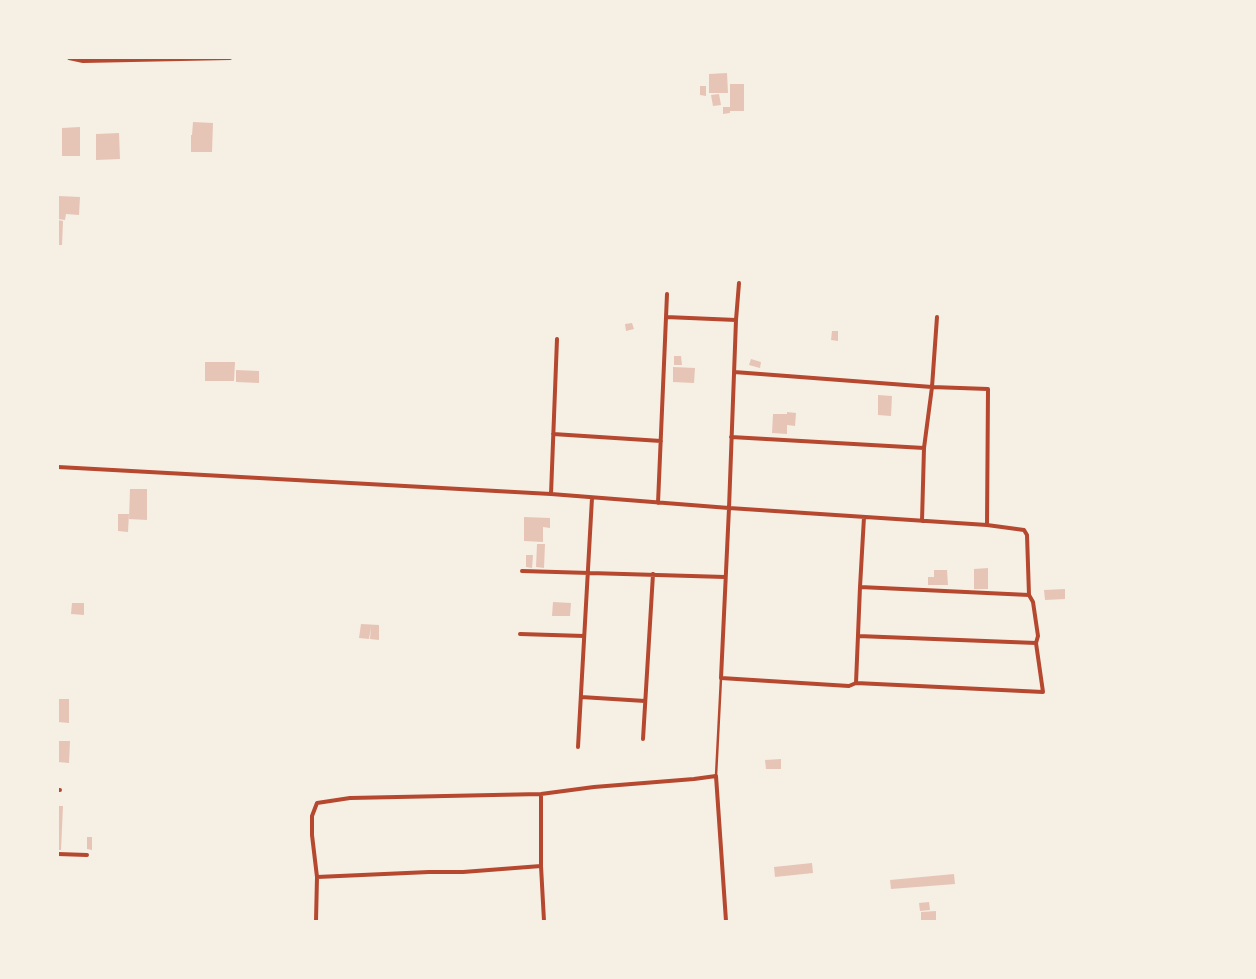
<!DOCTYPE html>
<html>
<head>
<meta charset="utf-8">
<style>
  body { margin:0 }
  #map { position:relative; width:1256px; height:979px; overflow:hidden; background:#f6efe4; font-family:"Source Sans 3",sans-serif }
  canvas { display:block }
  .frame { position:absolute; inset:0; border:59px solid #f6efe4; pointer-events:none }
</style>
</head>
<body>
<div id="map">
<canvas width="1256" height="979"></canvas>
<div class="frame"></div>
</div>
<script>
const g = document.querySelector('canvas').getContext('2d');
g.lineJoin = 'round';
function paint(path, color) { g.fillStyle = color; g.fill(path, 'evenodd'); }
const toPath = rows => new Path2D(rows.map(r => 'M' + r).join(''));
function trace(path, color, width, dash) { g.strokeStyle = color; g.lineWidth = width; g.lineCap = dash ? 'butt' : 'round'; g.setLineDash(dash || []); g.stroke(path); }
const building = toPath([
  [727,73,728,93,709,93,709,74],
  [730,84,744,84,744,111,730,111],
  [700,86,706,86,706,96,700,95],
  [719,94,721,105,713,106,711,95],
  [723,107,730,107,730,113,723,114],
  [193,122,213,123,212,152,191,152,191,135,192,135],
  [80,127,80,156,62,156,62,128],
  [119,133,120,159,96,160,96,134],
  [58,196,80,197,79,215,66,214,65,220,58,219],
  [58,220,63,221,62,245,58,245],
  [632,323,634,329,626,331,625,324],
  [832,331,838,331,838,341,831,340],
  [674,356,681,356,682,365,674,365],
  [751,359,761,362,760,368,749,365],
  [205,362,235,362,234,381,205,381],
  [673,367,695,368,694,383,673,382],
  [236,370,259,371,259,383,236,382],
  [878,395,892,396,891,416,878,415],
  [787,412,796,413,795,426,787,425,787,434,772,433,773,414,787,414],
  [130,489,147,489,147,520,129,519],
  [118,514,129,514,128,532,118,531],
  [524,517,550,518,550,528,543,527,543,542,524,541],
  [537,544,545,544,544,568,536,567],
  [526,555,533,555,532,568,526,567],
  [988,568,988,589,974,589,974,569],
  [934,570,947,570,948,585,928,585,928,577,934,577],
  [1065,589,1065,599,1045,600,1044,590],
  [553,602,571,603,570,616,552,616],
  [72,603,84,603,84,615,71,614],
  [361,624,379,625,379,640,370,639,371,627,369,639,359,638],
  [58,699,69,699,69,723,58,722],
  [58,741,70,741,69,763,58,762],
  [781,759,781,769,766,769,765,760],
  [58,806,63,806,61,850,58,850],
  [87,837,92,837,92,850,87,849],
  [812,863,813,873,775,877,774,867],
  [954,874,955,884,891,889,890,880],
  [929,902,930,910,920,911,919,903],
  [936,911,936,921,921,921,921,912]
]);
const service = toPath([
  [716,776,721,678]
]);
const minor = toPath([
  [69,58,83,61,230,58],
  [666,317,736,320],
  [734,372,932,387,988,389,987,525],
  [553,434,661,441],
  [731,437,924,448],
  [58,467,551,494,729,508,721,678,849,686,856,683,1043,692,1036,643,1038,636,1033,602,1029,595,1027,535,1024,530,987,525,729,508,736,320,739,283],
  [551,494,557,339],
  [658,503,667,294],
  [922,521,924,448,932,387,937,317],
  [522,571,725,577],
  [860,587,1029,595],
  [520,634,584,636],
  [858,636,1036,643],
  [856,683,860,587,864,517],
  [581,697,645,701],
  [643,739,653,574],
  [578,747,592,498],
  [58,790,60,790],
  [541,794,541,866,544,921],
  [58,854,87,855],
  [317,877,429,872,463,872,541,866],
  [316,921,317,877,312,835,312,816,317,803,350,798,541,794,594,787,694,779,716,776,726,921]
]);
paint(building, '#e6c5b7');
trace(service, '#b5482f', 2.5);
trace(minor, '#b5482f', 4);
</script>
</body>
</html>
